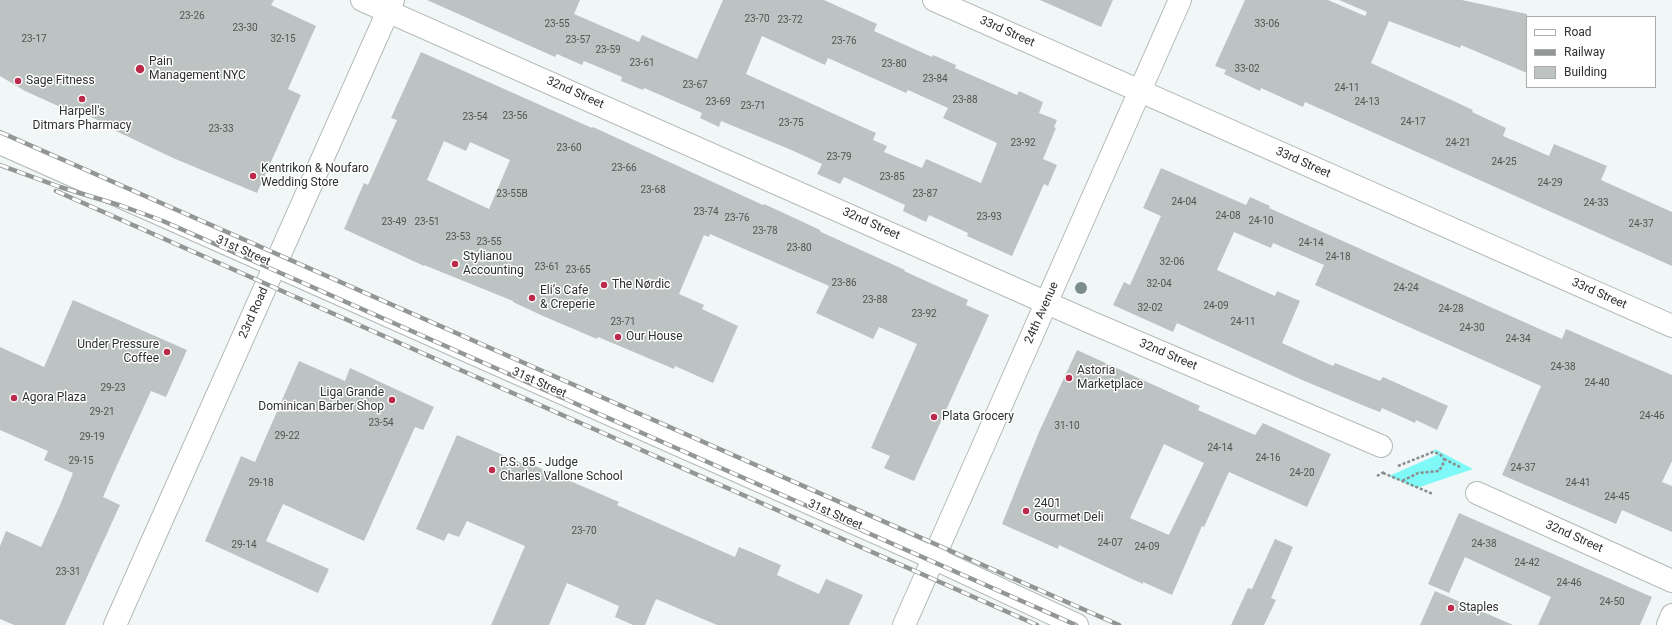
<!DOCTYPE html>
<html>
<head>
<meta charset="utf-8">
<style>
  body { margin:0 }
  #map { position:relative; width:1672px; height:625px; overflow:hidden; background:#f1f7f7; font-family:Roboto,sans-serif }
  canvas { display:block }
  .legend { position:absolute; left:1526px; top:16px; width:130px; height:72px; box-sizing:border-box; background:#fff; border:1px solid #abacac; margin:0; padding:5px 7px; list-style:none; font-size:12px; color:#2d302f }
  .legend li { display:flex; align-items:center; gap:8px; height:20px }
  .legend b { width:20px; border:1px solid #abacac }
</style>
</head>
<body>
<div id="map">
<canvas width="1672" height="625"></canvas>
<ul class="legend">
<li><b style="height:5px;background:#fff"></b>Road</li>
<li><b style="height:5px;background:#929796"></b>Railway</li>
<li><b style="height:11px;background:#bdc3c2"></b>Building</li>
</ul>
</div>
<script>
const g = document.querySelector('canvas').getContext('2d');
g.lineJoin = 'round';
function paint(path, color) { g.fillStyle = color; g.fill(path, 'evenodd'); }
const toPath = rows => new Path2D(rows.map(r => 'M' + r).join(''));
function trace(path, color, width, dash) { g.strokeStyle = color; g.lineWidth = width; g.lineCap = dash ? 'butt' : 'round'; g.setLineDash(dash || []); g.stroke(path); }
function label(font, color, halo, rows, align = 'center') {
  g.font = font + ' Roboto,sans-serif'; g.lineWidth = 3; g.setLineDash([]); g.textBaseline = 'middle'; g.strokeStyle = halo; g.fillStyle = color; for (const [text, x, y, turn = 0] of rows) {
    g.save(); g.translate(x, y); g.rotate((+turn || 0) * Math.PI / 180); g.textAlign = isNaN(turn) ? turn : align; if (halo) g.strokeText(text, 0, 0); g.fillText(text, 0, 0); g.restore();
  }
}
const green = toPath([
  [1435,449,1473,469,1417,488,1389,476,1439,454,1433,452]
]);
const building = toPath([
  [0,0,274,0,271,5,316,26,288,89,301,95,257,193,173,158,116,131,117,129,80,112,78,115,25,91,0,76],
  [427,0,580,0,574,14,639,42,642,35,697,59,723,0,824,0,877,24,874,31,932,57,933,55,956,65,955,68,1017,95,1019,91,1043,102,1039,113,1057,120,1054,127,1056,128,1043,159,1057,165,1048,186,1044,184,1012,256,967,236,968,233,929,215,926,222,903,211,905,205,844,177,840,184,817,174,822,164,789,149,721,121,719,127,700,118,702,113,644,88,643,90,621,81,622,77,584,61,582,65,557,54,555,57],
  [762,36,825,65,828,58,906,93,908,90,948,108,943,118,997,143,981,183,926,159,922,168,884,152,887,146,873,140,876,133,746,74],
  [1040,0,1113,0,1101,27],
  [1245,0,1328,0,1365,16,1367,12,1339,0,1462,0,1527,14,1527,73,1461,45,1460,48,1389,21,1371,63,1473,110,1472,112,1506,128,1503,136,1524,145,1549,156,1554,144,1607,166,1601,180,1672,212,1672,266,1305,102,1303,107,1261,88,1260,91,1224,74,1226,70,1215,66],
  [421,52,592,128,593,127,763,205,764,204,788,215,820,230,821,232,905,270,904,271,968,300,966,305,989,315,914,481,884,468,890,456,871,448,917,344,879,327,873,339,816,313,829,286,710,234,709,237,704,235,679,294,704,305,702,309,738,326,713,383,675,366,674,369,598,337,597,339,543,316,513,302,513,301,424,265,424,266,344,229,364,183,368,185,397,120,391,118],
  [444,141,466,151,470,142,510,160,489,209,427,180],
  [1161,168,1246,205,1250,197,1270,206,1269,208,1562,339,1566,329,1672,375,1672,461,1662,482,1672,486,1672,532,1622,510,1616,524,1502,475,1541,386,1315,285,1324,265,1273,243,1271,248,1234,232,1217,270,1275,296,1277,291,1300,301,1282,343,1333,366,1335,363,1380,381,1383,377,1448,406,1437,430,1416,420,1415,423,1382,408,1380,412,1367,407,1302,380,1177,323,1173,332,1113,305,1124,282,1130,285,1161,216,1143,208],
  [73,300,187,350,166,397,151,391,118,463,103,497,120,505,65,625,14,625,0,619,0,546,6,531,41,547,60,505,73,473,44,460,48,451,0,430,0,347,44,367],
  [1077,350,1200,406,1198,410,1255,435,1263,423,1331,454,1307,507,1229,472,1204,527,1202,526,1172,595,1143,582,1143,584,1059,545,1058,549,1002,524,1039,432],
  [1164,444,1204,463,1169,535,1130,518],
  [299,361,345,381,350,368,434,407,423,430,415,427,364,541,283,504,266,541,329,569,318,593,205,541,241,456,255,462],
  [457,435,524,464,526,462,619,502,617,505,735,557,739,547,781,565,777,575,819,594,826,579,863,595,849,625,717,625,656,599,645,625,633,625,615,617,619,606,567,583,549,625,491,625,525,546,467,521,459,537,448,533,444,541,416,529],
  [1459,513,1652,597,1640,625,1538,625,1551,597,1465,557,1449,593,1428,584],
  [1275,539,1293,547,1271,598,1276,600,1264,625,1231,625,1248,588,1252,589],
  [1435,591,1513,625,1420,625]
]);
const path = toPath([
  [1444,459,1460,467],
  [1398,466,1433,452,1440,454,1444,459,1443,464,1439,471,1418,473,1402,481],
  [1383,473,1433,494],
  [1377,476,1384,472]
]);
const street = toPath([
  [362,0,1090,322,1381,446],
  [934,0,1672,326],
  [1477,493,1672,581],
  [115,625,393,0],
  [904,625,1180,0],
  [1668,625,1672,615]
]);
const secondary = toPath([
  [0,143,933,558,1077,625]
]);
const rail = toPath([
  [0,132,1119,625],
  [0,165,60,187,122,206,163,221,1076,625],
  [56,191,1037,625]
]);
const trees = [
  [1081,288]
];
const markers = [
  [140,69,5,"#bb2a4b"],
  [18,81,4,"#bb2a4b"],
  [82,99,4,"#bb2a4b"],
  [253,176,4,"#bb2a4b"],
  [455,264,4,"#bb2a4b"],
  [604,285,4,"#bb2a4b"],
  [532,298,4,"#bb2a4b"],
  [618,337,4,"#bb2a4b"],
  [167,352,4,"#bb2a4b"],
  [1069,378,4,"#bb2a4b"],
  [14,398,4,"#bb2a4b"],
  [392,400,4,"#bb2a4b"],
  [934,417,4,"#bb2a4b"],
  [492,470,4,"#bb2a4b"],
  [1026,511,4,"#bb2a4b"],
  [1451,608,4,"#bb2a4b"]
];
const numberNames = [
  ["23-26",192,16],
  ["23-70",757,19],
  ["23-72",790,20],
  ["23-55",557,24],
  ["33-06",1267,24],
  ["23-30",245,28],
  ["23-17",34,39],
  ["32-15",283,39],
  ["23-57",578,40],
  ["23-76",844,41],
  ["23-59",608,50],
  ["23-61",642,63],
  ["23-80",894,64],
  ["33-02",1247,69],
  ["23-84",935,79],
  ["23-67",695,85],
  ["24-11",1347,88],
  ["23-88",965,100],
  ["23-69",718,102],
  ["24-13",1367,102],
  ["23-71",753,106],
  ["23-56",515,116],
  ["23-54",475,117],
  ["24-17",1413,122],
  ["23-75",791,123],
  ["23-33",221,129],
  ["23-92",1023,143],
  ["24-21",1458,143],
  ["23-60",569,148],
  ["23-79",839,157],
  ["24-25",1504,162],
  ["23-66",624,168],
  ["23-85",892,177],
  ["24-29",1550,183],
  ["23-68",653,190],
  ["23-55B",512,194],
  ["23-87",925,194],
  ["24-04",1184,202],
  ["24-33",1596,203],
  ["23-74",706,212],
  ["24-08",1228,216],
  ["23-93",989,217],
  ["23-76",737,218],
  ["24-10",1261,221],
  ["23-49",394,222],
  ["23-51",427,222],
  ["24-37",1641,224],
  ["23-78",765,231],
  ["23-53",458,237],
  ["23-55",489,242],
  ["24-14",1311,243],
  ["23-80",799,248],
  ["24-18",1338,257],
  ["32-06",1172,262],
  ["23-61",547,267],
  ["23-65",578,270],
  ["23-86",844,283],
  ["32-04",1159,284],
  ["24-24",1406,288],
  ["23-88",875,300],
  ["24-09",1216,306],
  ["32-02",1150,308],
  ["24-28",1451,309],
  ["23-92",924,314],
  ["23-71",623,322],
  ["24-11",1243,322],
  ["24-30",1472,328],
  ["24-34",1518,339],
  ["24-38",1563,367],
  ["24-40",1597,383],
  ["29-23",113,388],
  ["29-21",102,412],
  ["24-46",1652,416],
  ["23-54",381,423],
  ["31-10",1067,426],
  ["29-22",287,436],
  ["29-19",92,437],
  ["24-14",1220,448],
  ["24-16",1268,458],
  ["29-15",81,461],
  ["24-37",1523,468],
  ["24-20",1302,473],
  ["29-18",261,483],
  ["24-41",1578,483],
  ["24-45",1617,497],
  ["23-70",584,531],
  ["24-07",1110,543],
  ["24-38",1484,544],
  ["29-14",244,545],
  ["24-09",1147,547],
  ["24-42",1527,563],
  ["23-31",68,572],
  ["24-46",1569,583],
  ["24-50",1612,602]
];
const streetNames = [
  ["33rd Street",1007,32,24],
  ["32nd Street",575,93,24],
  ["33rd Street",1303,163,24],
  ["32nd Street",871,224,24],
  ["31st Street",243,251,24],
  ["33rd Street",1599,294,24],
  ["23rd Road",254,313,-66],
  ["24th Avenue",1042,313,-66],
  ["32nd Street",1168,355,23],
  ["31st Street",539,383,24],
  ["31st Street",835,515,24],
  ["32nd Street",1574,537,24]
];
const poiNames = [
  ["Pain",149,62],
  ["Management NYC",149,76],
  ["Sage Fitness",26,81],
  ["Harpell's",82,112,"center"],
  ["Ditmars Pharmacy",82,126,"center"],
  ["Kentrikon & Noufaro",261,169],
  ["Wedding Store",261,183],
  ["Stylianou",463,257],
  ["Accounting",463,271],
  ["The Nørdic",612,285],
  ["Eli’s Cafe",540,291],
  ["& Creperie",540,305],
  ["Our House",626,337],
  ["Under Pressure",159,345,"right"],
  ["Coffee",159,359,"right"],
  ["Astoria",1077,371],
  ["Marketplace",1077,385],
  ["Liga Grande",384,393,"right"],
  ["Dominican Barber Shop",384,407,"right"],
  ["Agora Plaza",22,398],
  ["Plata Grocery",942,417],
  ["P.S. 85 - Judge",500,463],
  ["Charles Vallone School",500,477],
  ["2401",1034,504],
  ["Gourmet Deli",1034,518],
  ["Staples",1459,608]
];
paint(green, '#7ff9f7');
paint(building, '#bdc3c2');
trace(street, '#b4baba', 24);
trace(secondary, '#b4baba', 24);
trace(path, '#898d8d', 2.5, [3, 2]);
trace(street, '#fff', 22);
trace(secondary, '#fff', 22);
trace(rail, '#929796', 4.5);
trace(rail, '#fff', 3, [9]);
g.fillStyle = '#7c8b8b';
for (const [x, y] of trees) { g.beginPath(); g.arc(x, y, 6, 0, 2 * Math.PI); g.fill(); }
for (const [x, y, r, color] of markers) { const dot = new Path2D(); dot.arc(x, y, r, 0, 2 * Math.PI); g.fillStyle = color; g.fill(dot); trace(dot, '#fff', 1.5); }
label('10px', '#515554', null, numberNames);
label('12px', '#2d302f', '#fff', streetNames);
label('12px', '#2d302f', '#fff', poiNames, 'left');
</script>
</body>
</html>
